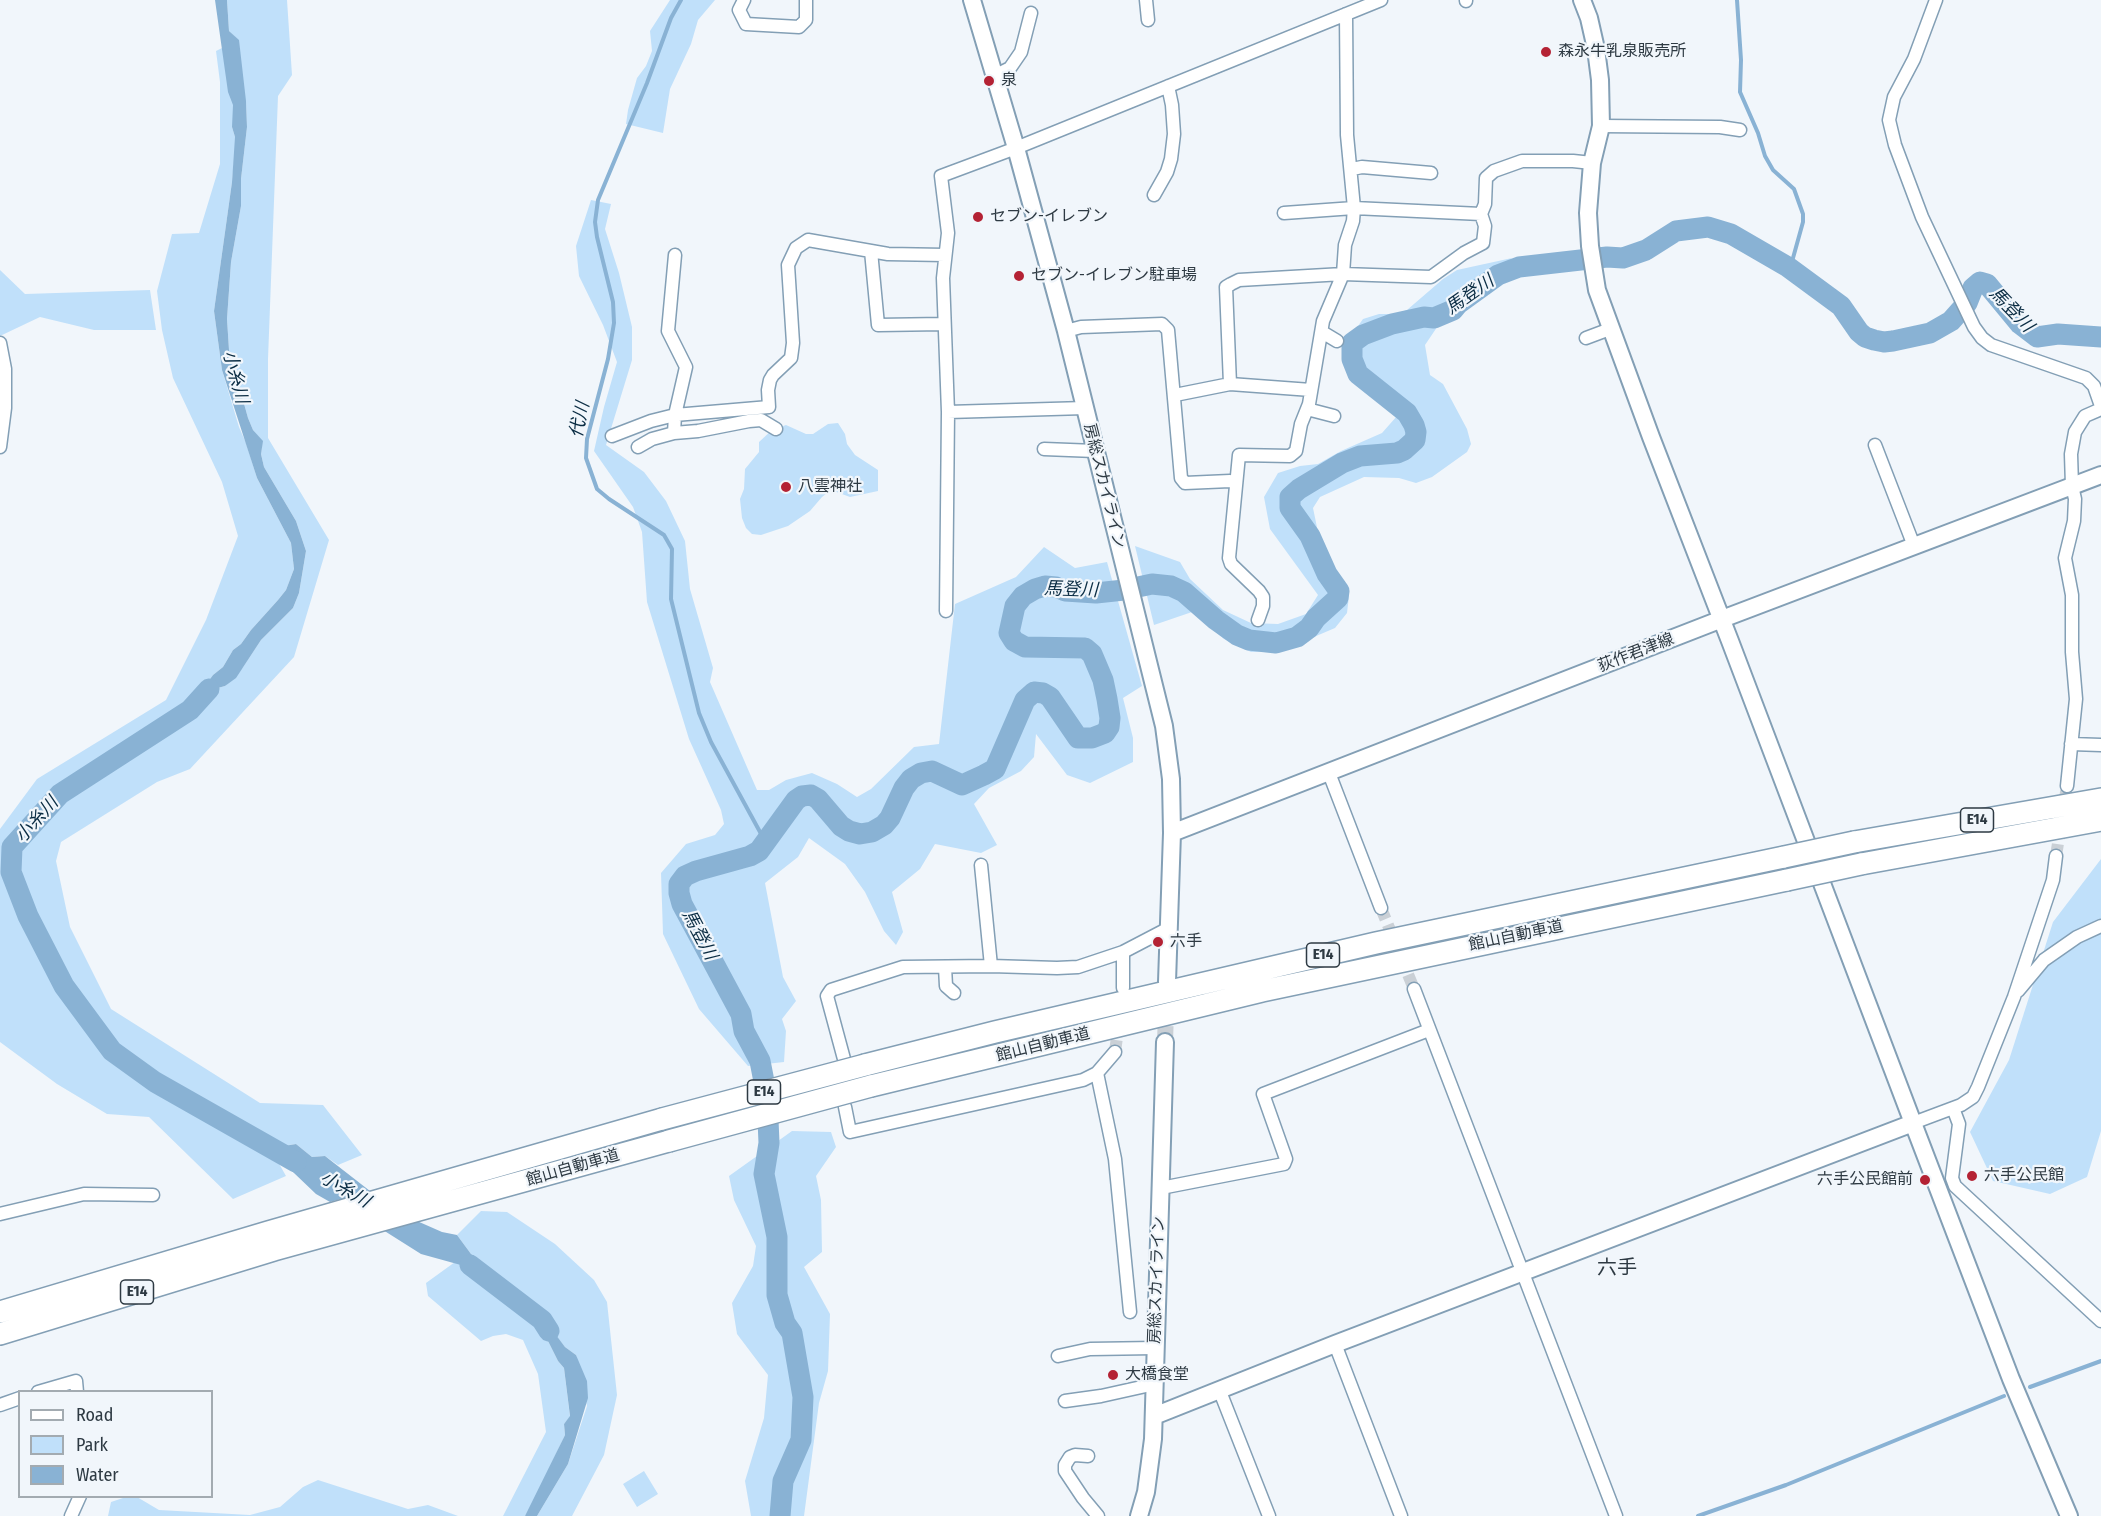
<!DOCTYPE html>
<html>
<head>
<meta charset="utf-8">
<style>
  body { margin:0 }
  #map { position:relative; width:2101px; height:1516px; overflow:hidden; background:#f1f6fb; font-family:"Fira Sans Condensed",sans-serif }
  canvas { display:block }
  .legend { position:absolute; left:18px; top:1390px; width:195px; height:108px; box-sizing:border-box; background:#f1f6fb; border:2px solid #a3abb1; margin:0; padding:8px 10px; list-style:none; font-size:18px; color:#2e3a43 }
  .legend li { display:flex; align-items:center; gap:12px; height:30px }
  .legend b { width:30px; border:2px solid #a3abb1 }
</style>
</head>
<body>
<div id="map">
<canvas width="2101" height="1516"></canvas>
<ul class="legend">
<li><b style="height:8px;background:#fff"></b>Road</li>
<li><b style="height:16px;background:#c0e0fa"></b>Park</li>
<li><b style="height:16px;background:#89b2d4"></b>Water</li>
</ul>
</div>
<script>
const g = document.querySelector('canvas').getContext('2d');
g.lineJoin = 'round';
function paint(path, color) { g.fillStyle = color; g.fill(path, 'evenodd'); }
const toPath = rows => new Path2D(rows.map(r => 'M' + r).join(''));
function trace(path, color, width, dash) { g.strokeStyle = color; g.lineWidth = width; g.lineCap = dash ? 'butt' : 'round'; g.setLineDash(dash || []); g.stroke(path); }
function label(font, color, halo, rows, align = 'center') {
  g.font = font + ' "Fira Sans Condensed","Noto Sans JP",sans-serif'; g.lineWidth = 4.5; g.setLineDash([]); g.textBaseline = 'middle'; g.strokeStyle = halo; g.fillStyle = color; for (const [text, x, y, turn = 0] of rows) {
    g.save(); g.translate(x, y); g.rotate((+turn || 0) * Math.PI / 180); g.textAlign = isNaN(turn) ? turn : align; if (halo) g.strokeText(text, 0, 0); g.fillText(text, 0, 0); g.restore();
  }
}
const green = toPath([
  [227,0,287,0,292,75,278,96,268,359,268,438,329,540,294,657,190,769,157,782,61,842,56,861,70,927,111,1009,260,1103,323,1105,362,1155,338,1165,325,1156,312,1157,296,1144,283,1146,273,1153,286,1176,233,1199,149,1117,107,1114,57,1084,0,1042,0,829,37,779,166,700,206,620,238,536,222,482,173,378,162,330,157,291,172,234,199,233,220,164,220,82,216,51,238,40,229,31],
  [246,102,247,127,241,179,241,206,231,262,227,319,229,350,248,418,253,430,262,441,261,454,264,467,296,521,306,551,299,593,293,608,261,640,243,667,225,686,214,689,191,709,213,675,223,667,233,650,241,644,251,630,278,600,286,590,294,569,291,543,257,478,246,443,239,427,222,370,214,311,232,182,235,151,235,137,232,127],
  [670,0,715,0,698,20,691,44,670,89,663,133,626,124,628,110,637,78,646,66,652,51,650,31],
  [591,200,611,204,605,229,619,273,632,327,632,360,606,445,644,472,666,501,685,541,690,589,713,668,710,682,757,790,769,790,786,780,812,773,837,784,857,797,871,789,914,747,939,744,955,604,1016,577,1044,547,1075,568,1107,562,1142,686,1123,698,1133,738,1133,762,1090,783,1067,775,1036,734,1034,757,1021,771,989,788,974,804,997,845,981,853,935,844,920,869,892,892,903,932,896,945,884,931,865,892,845,864,809,838,798,857,765,883,783,977,796,1001,782,1019,786,1031,784,1062,748,1066,699,1009,663,934,661,873,686,844,715,835,724,824,721,810,689,739,647,602,642,532,633,507,594,451,604,407,617,362,603,325,579,276,576,246],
  [1512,258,1454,302,1425,345,1430,375,1443,384,1467,429,1471,444,1467,452,1432,477,1416,483,1399,478,1364,477,1320,497,1313,508,1319,537,1327,559,1349,596,1347,613,1335,628,1281,651,1251,652,1224,639,1192,612,1154,625,1135,546,1180,562,1190,579,1223,610,1251,623,1278,624,1306,614,1318,595,1270,529,1264,497,1278,473,1300,466,1318,464,1341,451,1382,433,1397,416,1390,408,1363,388,1349,371,1345,357,1346,343,1363,319,1379,314,1395,314,1407,310,1443,279,1457,270],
  [0,270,25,294,150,290,156,330,94,330,40,317,0,336],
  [838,423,845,434,847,444,855,455,878,470,878,491,850,497,831,490,822,497,810,511,788,526,761,535,752,534,746,528,742,518,740,499,744,489,745,469,759,452,759,442,772,430,786,425,806,434,813,434,828,424],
  [2101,859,2101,1131,2087,1177,2050,1194,1993,1181,1970,1132,2009,1060,2053,922],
  [792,1131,831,1132,836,1147,816,1176,821,1200,822,1252,804,1267,830,1314,828,1371,819,1403,804,1516,751,1516,745,1481,764,1418,768,1375,737,1334,732,1303,753,1266,756,1246,734,1200,729,1176],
  [481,1211,507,1212,555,1244,594,1280,607,1302,617,1395,604,1455,572,1516,537,1516,568,1464,587,1406,576,1355,565,1347,554,1333,537,1329,545,1335,558,1361,564,1368,570,1417,564,1424,565,1435,529,1511,525,1516,503,1516,546,1432,538,1374,523,1340,506,1334,493,1336,481,1341,428,1296,426,1283,455,1262,468,1267,492,1281,488,1271,482,1262,471,1254,457,1235],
  [644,1471,658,1494,637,1507,623,1484],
  [318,1480,408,1509,428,1505,458,1516,108,1516,111,1502,129,1496,137,1497,159,1510,250,1515,280,1507,303,1487]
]);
const water = toPath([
  [215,0,227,0,229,31,239,40,246,101,247,127,241,179,241,206,231,262,227,319,229,350,248,418,253,430,263,441,261,454,264,467,296,521,306,551,299,593,293,608,261,640,236,678,225,686,214,689,190,710,195,700,213,675,223,667,233,650,241,644,251,630,278,600,286,590,294,569,291,543,257,478,222,370,214,311,232,182,235,137,232,127,233,105,228,92],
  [296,1144,312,1157,325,1156,370,1191,330,1202,316,1194,273,1153,272,1148],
  [417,1221,442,1232,457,1235,471,1254,482,1262,488,1271,492,1282,468,1267,421,1254,383,1230],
  [529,1310,536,1311,541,1315,565,1347,576,1355,587,1381,588,1398,568,1464,537,1516,525,1516,565,1435,564,1424,570,1416,564,1368,558,1361,545,1335,537,1329,528,1315]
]);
const stream = toPath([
  [681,0,671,18,647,83,598,200,595,222,597,237,613,302,614,323,608,359,587,439,586,458,597,489,609,499,664,535,672,549,671,599,699,713,711,742,766,843],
  [1737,0,1741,60,1740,92,1758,133,1765,156,1773,170,1794,189,1803,214,1803,222,1793,258,1788,267],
  [2030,1387,2101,1361],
  [1698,1516,1786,1485,2004,1396]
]);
const river = toPath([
  [209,689,190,710,60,794,12,847,11,872,28,916,64,986,112,1051,155,1082,296,1162],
  [470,1265,542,1320,549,1331],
  [780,1516,783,1481,801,1440,803,1397,792,1333,785,1323,777,1295,777,1237,764,1174,769,1143,767,1097,760,1061,744,1031,741,1014,682,904,679,893,679,884,685,876,696,871,750,856,759,851,796,800,802,796,811,795,818,799,841,826,849,831,860,834,872,832,884,825,890,818,904,788,911,779,921,773,932,771,962,785,984,775,995,769,1025,700,1034,692,1043,693,1050,697,1078,738,1092,738,1105,733,1109,727,1110,718,1107,699,1103,680,1092,654,1085,648,1025,647,1014,641,1009,633,1015,606,1023,596,1035,589,1045,586,1056,587,1065,591,1096,593,1124,590,1152,584,1171,586,1184,592,1216,620,1237,635,1249,640,1276,643,1297,637,1309,628,1316,618,1338,598,1339,591,1327,574,1310,536,1290,508,1290,497,1299,489,1342,463,1360,456,1397,453,1404,450,1415,440,1416,432,1414,425,1407,413,1358,374,1352,359,1352,343,1363,335,1392,324,1424,317,1434,318,1453,310,1458,304,1498,275,1519,267,1607,257,1623,258,1646,250,1676,231,1708,227,1731,234,1788,267,1841,306,1859,332,1865,337,1874,340,1884,342,1893,341,1930,333,1951,321,1967,303,1973,288,1980,282,1987,284,2020,324,2037,337,2058,334,2101,337]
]);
const streetTunnel = toPath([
  [2056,856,2067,786],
  [1381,908,1414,989],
  [1115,1052,1119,1022]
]);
const secondaryTunnel = toPath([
  [1165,1042,1167,982]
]);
const street = toPath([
  [744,0,739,10,746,24,799,27,806,20,806,0],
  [1146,0,1148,20],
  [1466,0,1466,1],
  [1936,0,1914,59,1894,97,1889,120,1895,145,1922,217,1974,327,1982,338,1991,345,2086,378,2094,386,2101,406],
  [994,76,1010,68,1021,52,1031,13],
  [1601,126,1720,127,1740,130],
  [1352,169,1362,167,1431,173],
  [1154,195,1167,172,1171,159,1174,134,1172,105,1168,86],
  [1284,213,1354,208,1481,214],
  [871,251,878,325,943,324],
  [1066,331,1081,327,1162,324,1168,330,1181,478,1185,483,1230,481],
  [1322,332,1337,341],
  [1586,338,1610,329],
  [0,343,5,369,5,408,0,447],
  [1230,384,1226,287,1231,284,1239,280,1343,274,1431,277,1464,253,1483,243,1485,226,1481,214,1485,204,1486,178,1494,171,1522,161,1573,161,1592,163],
  [1175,395,1230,384,1311,390],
  [1307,409,1334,416],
  [948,412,1085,408],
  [674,433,675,415,686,367,668,331,675,255],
  [612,436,651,421,675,415,769,407,768,390,770,380,773,375,791,358,793,343,788,265,796,248,808,240,888,254,945,255],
  [1875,445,1914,546],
  [638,447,652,439,674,433,698,431,749,421,761,420,776,429],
  [1044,449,1095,451],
  [946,611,948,412,943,278,948,233,941,176,1016,148,1381,0],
  [1258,620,1263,606,1263,597,1259,591,1231,564,1229,558,1239,455,1290,456,1296,451,1301,424,1309,404,1323,321,1343,274,1345,245,1353,221,1354,208,1347,135,1346,14],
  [2071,744,2101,745],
  [1329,773,1381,908],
  [2067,786,2076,699,2072,652,2072,595,2065,558,2074,521,2075,499,2072,486,2071,454,2075,432,2085,416,2101,409],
  [981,865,991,966],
  [945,967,946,986,954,993],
  [1123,988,1123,952],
  [1414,989,1616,1516],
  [2018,991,2044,960,2077,937,2101,926],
  [844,1059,827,996,831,990,903,967,991,966,1057,968,1078,967,1123,952,1169,928],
  [1097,1073,1115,1159,1130,1312],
  [845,1107,850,1132,1083,1080,1097,1073,1115,1052],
  [1953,1108,1959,1124,1952,1178,1955,1186,2101,1321],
  [1913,1123,1961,1105,1973,1097,1978,1087,2014,997,2053,880,2056,856],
  [1161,1188,1284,1164,1286,1159,1263,1094,1429,1030],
  [0,1214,84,1194,153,1195],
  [1335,1344,1401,1516],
  [1058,1356,1090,1349,1155,1348],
  [1219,1389,1269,1516],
  [38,1392,76,1381,77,1392],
  [1065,1401,1101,1396,1155,1384],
  [0,1405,20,1398],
  [1088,1456,1075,1455,1070,1457,1065,1465,1065,1471,1083,1498,1098,1516],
  [71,1516,80,1496]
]);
const secondary = toPath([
  [972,0,1016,148,1066,331,1164,726,1171,779,1172,833,1167,982],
  [1582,0,1589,18,1596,49,1600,80,1601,126,1592,163,1588,213,1590,246,1597,290,1651,437,1730,641,1913,1123,2011,1379,2069,1516],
  [1172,833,1722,619,2101,475],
  [1154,1416,1335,1344,1913,1123],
  [1139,1516,1146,1492,1153,1439,1165,1042]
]);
const highway = toPath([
  [1854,842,2101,799],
  [1861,864,2101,820],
  [865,1065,995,1032,1376,943,1784,857],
  [871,1086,1262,991,1787,880],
  [0,1312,268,1232,662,1119],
  [0,1334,274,1250,669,1141]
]);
const highwayBridge = toPath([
  [1784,857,1854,842],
  [1787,880,1861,864],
  [662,1119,865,1065],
  [669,1141,871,1086]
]);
const markers = [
  [1546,52,6,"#b42234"],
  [989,81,6,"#b42234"],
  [978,217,6,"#b42234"],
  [1019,276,6,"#b42234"],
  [786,487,6,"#b42234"],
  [1158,942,6,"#b42234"],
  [1972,1176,6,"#b42234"],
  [1925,1180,6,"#b42234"],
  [1113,1375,6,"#b42234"]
];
const shields = [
  [1977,820,33],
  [1323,955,33],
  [764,1092,33],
  [137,1292,33]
];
const shieldNames = [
  ["E14",1977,820],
  ["E14",1323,955],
  ["E14",764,1092],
  ["E14",137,1292]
];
const poiNames = [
  ["森永牛乳泉販売所",1558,52],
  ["泉",1001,81],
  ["セブン-イレブン",990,217],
  ["セブン-イレブン駐車場",1031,276],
  ["八雲神社",798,487],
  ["六手",1170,942],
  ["六手公民館",1984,1176],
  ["六手公民館前",1913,1180,"right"],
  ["大橋食堂",1125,1375]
];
const streetNames = [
  ["房総スカイライン",1104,486,76],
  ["荻作君津線",1636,653,-21],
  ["館山自動車道",1516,936,-12],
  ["館山自動車道",1043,1045,-14],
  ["館山自動車道",573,1168,-16],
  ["房総スカイライン",1157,1280,-88]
];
const waterNames = [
  ["馬登川",1470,295,-35],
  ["馬登川",2011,310,46],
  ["小糸川",235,377,75],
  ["代川",580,420,-78],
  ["馬登川",1071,590,2],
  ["小糸川",37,820,-48],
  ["馬登川",699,935,62],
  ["小糸川",345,1190,30]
];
const quarterNames = [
  ["六手",1617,1268]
];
paint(green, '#c0e0fa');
paint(water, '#89b2d4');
trace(stream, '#89b2d4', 4);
trace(river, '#89b2d4', 21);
trace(streetTunnel, '#cad0d6', 12, [12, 6]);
trace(secondaryTunnel, '#cad0d6', 16, [16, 8]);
trace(street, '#839fb5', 15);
trace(secondary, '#839fb5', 20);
trace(highway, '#839fb5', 24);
trace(street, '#fff', 12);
trace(secondary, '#fff', 16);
trace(highway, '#fff', 21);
trace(highwayBridge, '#839fb5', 24, []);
trace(highwayBridge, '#fff', 21);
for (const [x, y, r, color] of markers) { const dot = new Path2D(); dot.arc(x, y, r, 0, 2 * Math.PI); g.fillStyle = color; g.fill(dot); trace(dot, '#f1f6fb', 2); }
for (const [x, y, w] of shields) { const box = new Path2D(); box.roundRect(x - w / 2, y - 12, w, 24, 4.5); g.fillStyle = '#f1f6fb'; g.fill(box); trace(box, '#2e3a43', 1.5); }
label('bold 15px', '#2e3a43', null, shieldNames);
label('16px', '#2e3a43', '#f1f6fb', poiNames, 'left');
label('16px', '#2e3a43', '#f1f6fb', streetNames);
label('italic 18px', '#0a2c43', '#f1f6fb', waterNames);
label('20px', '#2e3a43', '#f1f6fb', quarterNames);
</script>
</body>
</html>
